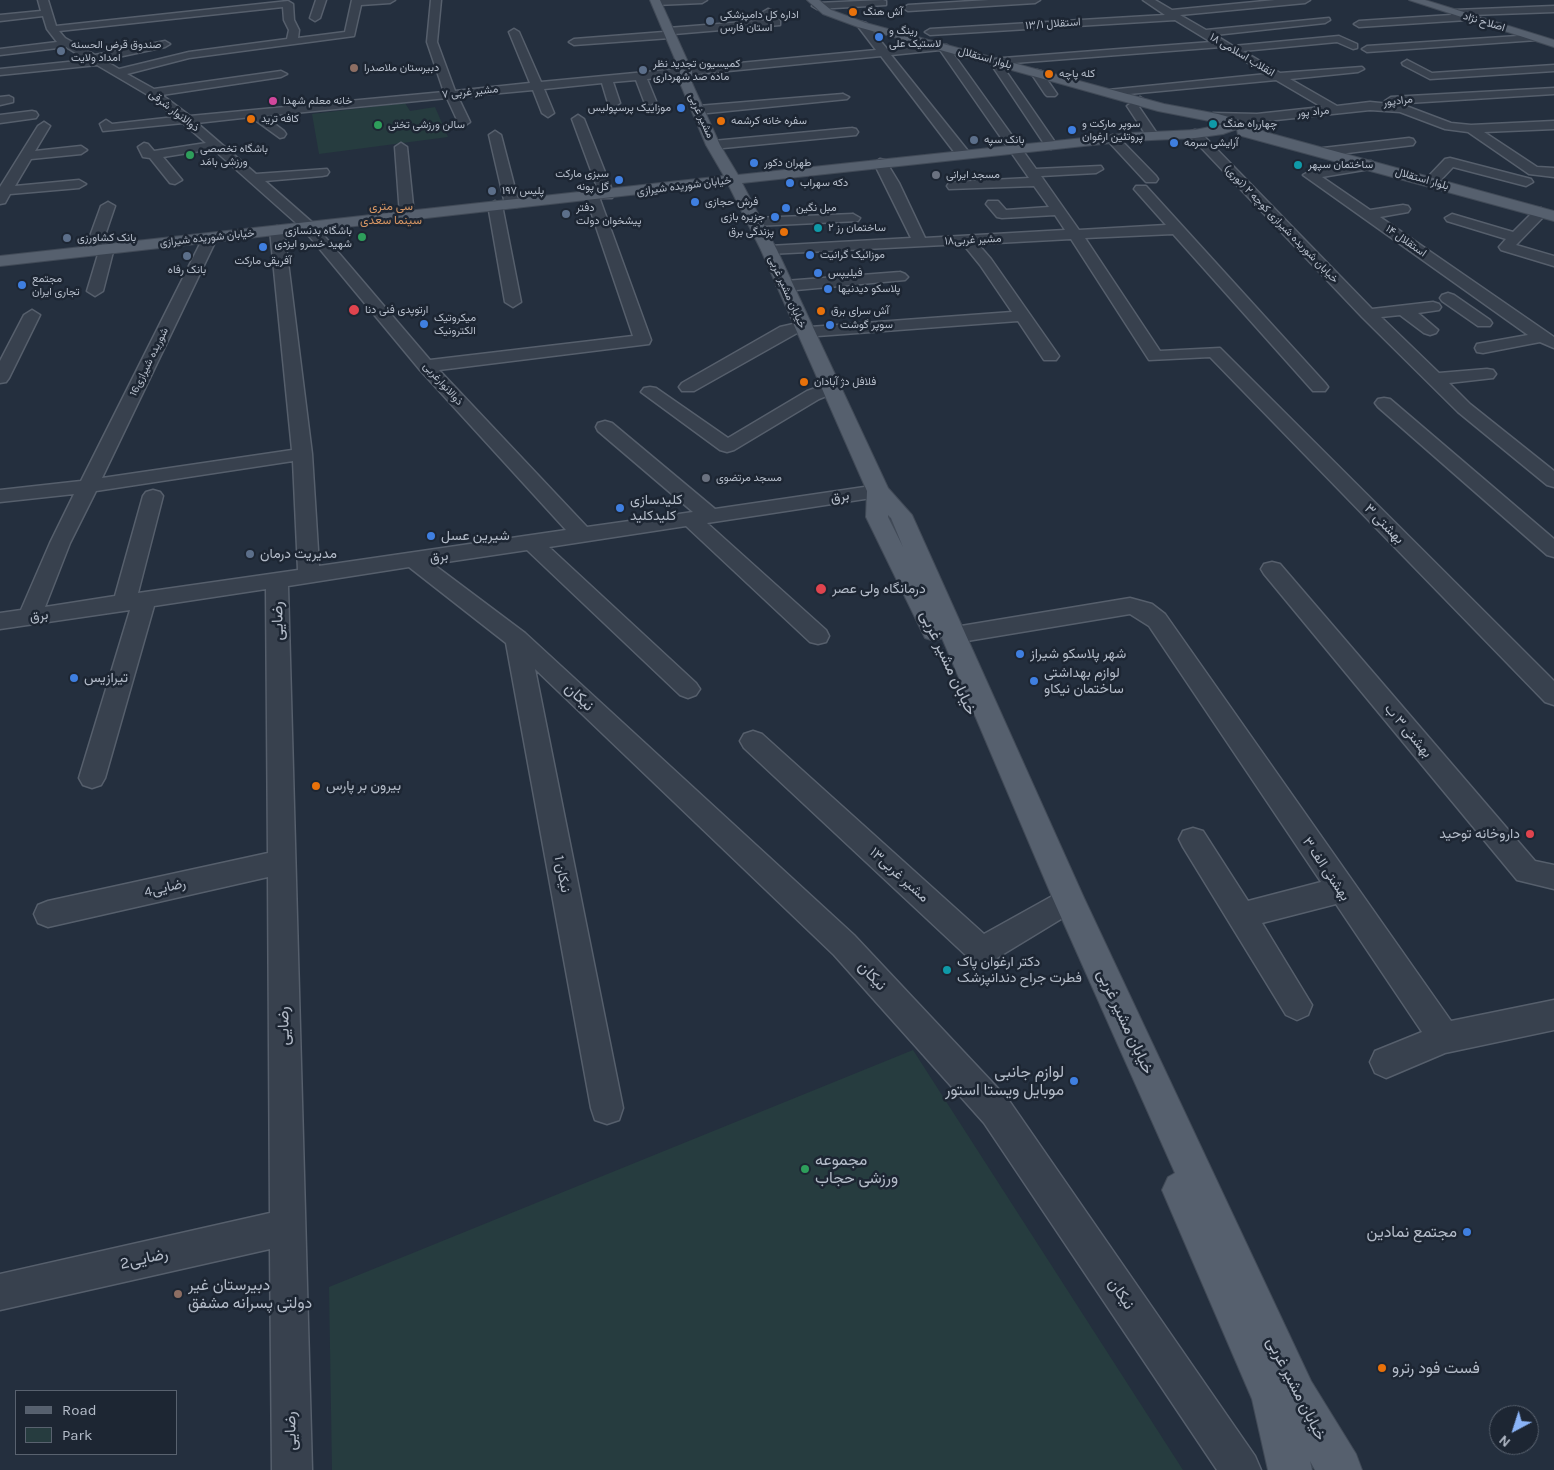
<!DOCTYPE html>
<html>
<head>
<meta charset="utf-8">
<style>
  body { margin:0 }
  #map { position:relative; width:1554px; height:1470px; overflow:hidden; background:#242f3e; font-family:Karla,sans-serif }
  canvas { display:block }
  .legend { position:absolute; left:15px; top:1390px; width:162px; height:65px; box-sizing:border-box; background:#1d2633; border:1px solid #59626f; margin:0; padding:6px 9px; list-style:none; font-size:15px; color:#b4bcc9 }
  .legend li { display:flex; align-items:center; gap:10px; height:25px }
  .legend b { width:25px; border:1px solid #59626f }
  .north { position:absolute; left:1489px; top:1405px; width:50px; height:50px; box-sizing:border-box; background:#1d2633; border:1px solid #59626f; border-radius:50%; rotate:220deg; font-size:14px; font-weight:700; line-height:20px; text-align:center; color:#b4bcc9 }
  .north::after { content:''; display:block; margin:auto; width:18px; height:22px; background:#8ab4f8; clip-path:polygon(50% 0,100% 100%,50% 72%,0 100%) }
</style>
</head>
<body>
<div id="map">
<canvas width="1554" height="1470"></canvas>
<ul class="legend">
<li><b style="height:6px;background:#56606e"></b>Road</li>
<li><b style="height:14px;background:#263c3f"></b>Park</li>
</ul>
<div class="north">N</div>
</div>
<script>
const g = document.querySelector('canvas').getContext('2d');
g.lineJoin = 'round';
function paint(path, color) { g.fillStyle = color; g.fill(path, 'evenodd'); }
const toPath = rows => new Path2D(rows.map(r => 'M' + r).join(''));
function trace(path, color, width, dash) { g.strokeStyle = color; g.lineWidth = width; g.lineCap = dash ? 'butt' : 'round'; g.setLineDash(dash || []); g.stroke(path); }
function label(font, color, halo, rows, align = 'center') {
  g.font = font + ' Karla,Vazirmatn,sans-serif'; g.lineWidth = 5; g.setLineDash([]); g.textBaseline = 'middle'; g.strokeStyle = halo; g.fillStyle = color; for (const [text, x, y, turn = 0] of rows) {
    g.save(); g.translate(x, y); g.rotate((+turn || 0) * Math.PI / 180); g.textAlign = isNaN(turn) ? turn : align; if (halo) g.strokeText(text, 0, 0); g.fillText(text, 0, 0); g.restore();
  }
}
const green = toPath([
  [405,103,410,111,435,107,448,137,319,154,312,114],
  [913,1050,1183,1470,332,1470,329,1287]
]);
const minor = toPath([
  [38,0,48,0,56,26,288,1,293,4,294,20,299,30,298,38,345,32,352,0,395,0,390,3,361,5,354,36,189,58,127,74,154,89,281,71,287,74,281,77,162,95,190,116,444,92,427,42,431,0,441,0,437,42,455,91,530,83,509,32,514,29,519,32,541,82,876,50,857,25,862,22,866,23,887,49,947,45,1036,169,1101,166,1103,169,1096,173,1041,176,1079,230,1166,225,1134,189,1136,186,1146,186,1325,383,1328,387,1325,391,1313,391,1173,234,1085,238,1160,351,1220,348,1554,681,1554,705,1545,702,1210,357,1149,360,1071,239,978,244,991,259,1059,356,1056,360,1044,360,1018,321,804,337,797,333,694,391,682,391,679,387,682,383,780,327,802,322,810,327,1012,312,980,265,963,244,769,254,762,250,769,246,911,238,874,163,880,159,885,160,899,183,925,238,1065,230,1055,215,1002,218,997,217,986,204,988,201,998,201,1006,210,1049,207,1034,186,949,189,947,186,949,183,954,182,1029,178,940,50,891,55,968,151,969,154,963,158,958,157,881,56,647,79,656,101,650,105,644,101,636,80,613,82,620,103,614,107,608,103,602,83,544,89,554,113,548,117,542,113,533,90,458,97,470,122,464,126,458,122,447,98,264,116,284,131,286,134,284,137,280,138,251,117,197,123,256,174,327,169,329,172,327,175,322,176,265,181,314,224,430,360,633,336,586,197,593,193,598,194,651,340,649,344,439,370,587,527,693,512,598,431,596,427,598,423,605,421,612,423,715,509,878,485,885,487,888,491,885,495,878,497,707,523,826,630,829,636,826,642,818,644,810,642,686,526,549,547,696,683,700,689,696,695,688,698,680,695,527,550,433,564,525,633,854,935,1008,1099,1255,1456,1261,1470,1217,1470,984,1123,834,955,535,669,623,1108,619,1120,607,1124,595,1120,591,1108,506,643,409,567,288,586,312,1470,272,1470,270,1249,0,1310,0,1274,270,1213,268,877,48,927,38,923,34,914,38,905,48,901,268,853,266,589,154,606,105,778,101,785,92,788,83,785,79,778,130,610,0,629,0,613,21,610,50,543,74,494,0,502,0,490,81,481,203,238,210,234,217,238,102,478,292,450,270,230,277,226,284,230,312,454,319,566,566,530,420,370,304,230,213,149,163,157,182,180,175,184,170,183,150,158,143,157,138,147,144,143,148,144,154,151,206,143,183,123,103,131,100,124,106,120,112,124,175,117,148,95,97,65,0,75,0,69,87,60,66,47,0,55,0,49,57,42,47,29,43,16,0,21,0,15,41,11,38,0],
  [283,7,284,20,289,30,287,39,189,52,119,69,104,60,165,47,170,44,165,41,95,55,65,38,59,31,283,7],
  [293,461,298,570,138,593,163,496,160,492,153,490,146,492,143,496,115,596,45,607,70,543,96,491,293,461],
  [316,0,326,0,320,18,315,21,310,18,316,0],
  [653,0,707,0,702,3,656,5,653,4,653,0],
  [883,0,886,1,886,5,817,9,812,6,817,3,883,0],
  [989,0,1040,0,1035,3,908,11,903,8,908,5,989,0],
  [1143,0,1155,0,1172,10,1275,0,1310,0,1305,3,1180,15,1206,30,1329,18,1330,20,1325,23,1215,35,1233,46,1339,36,1357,44,1357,48,1353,49,1337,42,1243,51,1280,73,1362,67,1364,69,1358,72,1290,79,1337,106,1370,102,1390,104,1385,101,1391,97,1554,88,1554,94,1392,104,1406,106,1451,123,1471,125,1554,121,1554,129,1484,132,1537,167,1554,168,1554,177,1529,174,1468,132,1445,129,1400,112,1370,110,1257,122,1213,121,1207,117,1213,113,1257,114,1322,107,1276,80,1108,96,1102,93,1108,90,1267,74,1221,47,1001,64,1057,145,1051,149,1045,145,989,61,990,59,1211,42,1175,20,930,35,925,32,930,29,1165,15,1143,0],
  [1554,6,1554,12,1471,15,1471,19,1467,20,1359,27,1354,24,1359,21,1451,15,1452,11,1455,10,1554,6],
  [768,9,771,10,780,21,780,25,674,34,674,37,670,38,574,45,569,42,574,39,664,32,664,29,668,28,769,20,763,12,768,9],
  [1533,35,1538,38,1537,40,1367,52,1362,49,1367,46,1533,35],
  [1407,60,1432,73,1554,65,1554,71,1430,79,1403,65,1402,63,1407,60],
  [1037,70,1041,71,1057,94,1055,96,1047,96,1045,94,1031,73,1037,70],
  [843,94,849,97,847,99,698,114,692,110,698,106,843,94],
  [9,96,13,98,13,102,0,105,0,97,9,96],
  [1140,97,1146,101,1139,107,1156,132,1154,135,1146,135,1127,106,1140,97],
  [32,111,36,112,38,115,36,118,0,123,0,115,32,111],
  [578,115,584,119,614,195,612,198,602,198,600,195,572,119,578,115],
  [44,122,50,126,35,151,81,146,87,150,81,154,31,159,15,186,79,180,86,184,79,188,10,194,5,203,0,204,0,187,38,126,44,122],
  [852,128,856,129,858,132,856,135,713,149,707,145,713,141,852,128],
  [1195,130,1199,131,1372,309,1433,302,1439,304,1441,307,1439,310,1418,313,1438,330,1436,333,1430,335,1424,333,1400,315,1381,317,1439,373,1487,369,1493,370,1496,374,1493,378,1449,383,1470,404,1554,471,1554,487,1547,485,1458,412,1362,317,1191,137,1189,134,1191,131,1195,130],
  [495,131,501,135,519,204,517,207,507,207,505,204,489,135,495,131],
  [1113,135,1117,136,1156,176,1158,179,1156,182,1146,182,1109,142,1107,139,1109,136,1113,135],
  [1409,138,1413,139,1415,142,1413,145,1323,156,1317,152,1323,148,1409,138],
  [401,143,407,147,414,215,407,219,400,215,395,147,401,143],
  [1450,158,1531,179,1533,182,1526,186,1453,167,1436,185,1426,185,1424,182,1426,179,1445,159,1450,158],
  [1371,161,1378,165,1376,168,1322,177,1370,210,1403,205,1408,206,1410,209,1408,212,1380,217,1554,337,1554,348,1540,342,1483,353,1477,352,1475,348,1477,344,1528,335,1303,175,1310,171,1371,161],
  [495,201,502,205,521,302,513,307,505,302,488,205,495,201],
  [108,202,115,206,101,247,107,244,114,248,103,291,95,296,87,291,99,251,92,254,85,250,101,206,108,202],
  [1541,208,1548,212,1516,245,1554,256,1554,266,1501,250,1499,247,1506,239,1447,221,1445,218,1452,214,1513,232,1536,209,1541,208],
  [853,214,860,218,858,221,755,226,748,222,755,218,853,214],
  [900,272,905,274,908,277,905,280,785,291,777,286,785,281,900,272],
  [1448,293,1454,295,1490,320,1492,323,1490,326,1478,326,1442,301,1440,298,1442,295,1448,293],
  [32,310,40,315,9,378,6,382,0,383,0,361,24,315,32,310],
  [830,383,836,384,839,388,836,392,819,399,734,450,727,452,720,450,641,392,644,388,650,387,656,388,728,438,807,391,830,383],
  [1384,398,1390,399,1554,539,1554,557,1547,555,1378,407,1375,403,1378,399,1384,398],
  [1272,562,1280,564,1535,861,1554,865,1554,889,1517,880,1264,574,1261,569,1264,564,1272,562],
  [1130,598,1152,604,1165,614,1451,1021,1554,1000,1554,1030,1445,1053,1386,1078,1375,1073,1370,1062,1375,1051,1422,1032,1336,904,1262,923,1312,1005,1308,1015,1297,1020,1286,1015,1183,847,1179,839,1183,831,1193,828,1203,831,1248,901,1321,882,1149,626,1130,614,955,643,947,641,944,635,947,629,955,627,1130,598],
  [753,731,762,734,984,934,1056,894,1066,898,1070,907,1066,916,992,961,982,965,972,961,744,748,740,741,744,734,753,731]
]);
const major = toPath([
  [650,0,660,0,692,71,692,83,720,145,738,175,1130,133,1195,130,1225,124,1158,111,858,27,823,14,807,0,819,0,831,10,866,23,1164,104,1218,114,1243,121,1265,132,1554,211,1554,221,1238,135,1237,129,1223,134,1195,138,1130,141,742,183,777,250,888,488,912,515,1084,898,1311,1381,1356,1454,1362,1470,1315,1470,1310,1461,1312,1470,1268,1470,1252,1399,1162,1190,1168,1177,1175,1173,1053,899,942,638,934,641,925,638,866,517,867,491,761,250,728,184,0,266,0,256,724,176,706,145,680,83,680,71,650,0],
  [888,515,891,518,903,547,888,517,888,515],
  [1409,0,1425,0,1554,40,1554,47,1409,0]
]);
const markers = [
  [853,12,5,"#e8710a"],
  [710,21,5,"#5c6f8a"],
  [879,37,5,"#3f7fe0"],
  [61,51,5,"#5c6f8a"],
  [354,68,5,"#8d6e63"],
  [643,70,5,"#5c6f8a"],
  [1049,74,5,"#e8710a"],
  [273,101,5,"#d1479c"],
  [681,108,5,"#3f7fe0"],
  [251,119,5,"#e8710a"],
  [721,121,5,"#e8710a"],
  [1213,124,5,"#0f9aa8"],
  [378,125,5,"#2e9e5b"],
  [1072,130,5,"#3f7fe0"],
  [974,140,5,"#5c6f8a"],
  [1174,143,5,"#3f7fe0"],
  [190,155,5,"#2e9e5b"],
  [754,163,5,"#3f7fe0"],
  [1298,165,5,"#0f9aa8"],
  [936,175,5,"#6b7280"],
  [619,180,5,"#3f7fe0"],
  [790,183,5,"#3f7fe0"],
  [492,191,5,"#5c6f8a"],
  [695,202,5,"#3f7fe0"],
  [786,208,5,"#3f7fe0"],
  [566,214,5,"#5c6f8a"],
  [775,217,5,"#3f7fe0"],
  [818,228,5,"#0f9aa8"],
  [784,232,5,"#e8710a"],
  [362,237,5,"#2e9e5b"],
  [67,238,5,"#5c6f8a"],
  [263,247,5,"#3f7fe0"],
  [810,255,5,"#3f7fe0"],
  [187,256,5,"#5c6f8a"],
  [818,273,5,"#3f7fe0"],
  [22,285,5,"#3f7fe0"],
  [828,289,5,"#3f7fe0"],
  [354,310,6,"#e0444e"],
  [821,311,5,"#e8710a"],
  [424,324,5,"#3f7fe0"],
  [830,325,5,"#3f7fe0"],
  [804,382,5,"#e8710a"],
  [706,478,5,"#6b7280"],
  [620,508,5,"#3f7fe0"],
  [431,536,5,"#3f7fe0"],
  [250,554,5,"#5c6f8a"],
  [821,589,6,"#e0444e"],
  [1020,654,5,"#3f7fe0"],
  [74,678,5,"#3f7fe0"],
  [1034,681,5,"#3f7fe0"],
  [316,786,5,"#e8710a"],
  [1530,834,5,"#e0444e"],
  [947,970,5,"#0f9aa8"],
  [1074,1081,5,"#3f7fe0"],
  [805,1169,5,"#2e9e5b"],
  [1467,1232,5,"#3f7fe0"],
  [178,1294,5,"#8d6e63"],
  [1382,1368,5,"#e8710a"]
];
const farPoinames = [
  ["آش هنگ",863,12],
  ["اداره کل دامپزشکی",720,15],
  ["استان فارس",720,28],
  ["رینگ و",889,31],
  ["لاستیک علی",889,44],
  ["صندوق قرض الحسنه",71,45],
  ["امداد ولایت",71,58],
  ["کمیسیون تجدید نظر",653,64],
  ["ماده صد شهرداری",653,77],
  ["دبیرستان ملاصدرا",364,68],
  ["کله پاچه",1059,74],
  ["خانه معلم شهدا",283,101],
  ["موزاییک پرسپولیس",671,108,"right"],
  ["کافه ترید",261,119],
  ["سفره خانه کرشمه",731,121],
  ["سوپر مارکت و",1082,124],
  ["پروتئین ارغوان",1082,137],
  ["چهارراه هنگ",1223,124],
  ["سالن ورزشی تختی",388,125],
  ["بانک سپه",984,140],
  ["آرایشی سرمه",1184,143],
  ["باشگاه تخصصی",200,149],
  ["ورزشی بامَد",200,162],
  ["طهران دکور",764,163],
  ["ساختمان سپهر",1308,165],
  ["سبزی مارکت",609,174,"right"],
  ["گل پونه",609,187,"right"],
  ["مسجد ایرانی",946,175],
  ["دکه سهراب",800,183],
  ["پلیس ۱۹۷",502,191],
  ["فرش حجازی",705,202],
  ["دفتر",576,208],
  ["پیشخوان دولت",576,221],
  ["مبل نگین",796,208],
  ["جزیره بازی",765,217,"right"],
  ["ساختمان رز ۲",828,228],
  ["باشگاه بدنسازی",352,231,"right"],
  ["شهید خسرو ایزدی",352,244,"right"],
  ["پزندگی برق",774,232,"right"],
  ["بانک کشاورزی",77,238],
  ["موزائیک گرانیت",820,255],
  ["آفریقی مارکت",263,261,"center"],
  ["بانک رفاه",187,270,"center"],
  ["فیلیپس",828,273],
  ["مجتمع",32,279],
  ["تجاری ایران",32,292],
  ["پلاسکو دیدنیها",838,289],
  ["ارتوپدی فنی دنا",365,310],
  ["آش سرای برق",831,311],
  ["میکروتیک",434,318],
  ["الکترونیک",434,331],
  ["سوپر گوشت",840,325],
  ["فلافل دژ آبادان",814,382],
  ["مسجد مرتضوی",716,478]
];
const farStreetnames = [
  ["اصلاح نژاد",1484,22,17],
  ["۱۳/۱ استقلال",1053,24,-4],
  ["۱۸ انقلاب اسلامی",1242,55,31],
  ["بلوار استقلال",985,58,16],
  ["مشیر غربی ۷",470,92,-6],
  ["مرادپور",1398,101,-7],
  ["ذوالانوار شرقی",174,111,38],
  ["مراد پور",1313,112,-6],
  ["مشیر غربی",701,116,66],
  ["بلوار استقلال",1422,179,16],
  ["خیابان شوریده شیرازی",684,186,-7],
  ["خیابان شوریده شیرازی کوچه ۲ (نوری)",1281,224,46],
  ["خیابان شوریده شیرازی",207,238,-6],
  ["مشیر غربی۱۸",973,240,-3],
  ["استقلال ۱۴",1406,241,35],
  ["خیابان مشیر غربی",787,292,66],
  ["شوریده شیرازی16",149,362,-64],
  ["ذوالانوارغربی",443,384,48]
];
const farNeighbourhoodnames = [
  ["سی متری",391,207],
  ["سینما سعدی",391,221]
];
const streetNames = [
  ["برق",840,497,-9],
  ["بهشتی ۳",1384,524,45],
  ["برق",439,557,-8],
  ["برق",39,616,-8],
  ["بهشتی ۳ ب",1408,731,50],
  ["بهشتی الف ۳",1326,869,56],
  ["نیکان 1",562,874,79],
  ["مشیر غربی۱۳",899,875,42],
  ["4رضایی",165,888,-13]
];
const poiNames = [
  ["کلیدسازی",630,500],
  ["کلیدکلید",630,516],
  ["شیرین عسل",441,536],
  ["مدیریت درمان",260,554],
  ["درمانگاه ولی عصر",832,589],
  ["شهر پلاسکو شیراز",1030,654],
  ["لوازم بهداشتی",1044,673],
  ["ساختمان نیکاو",1044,689],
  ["تیرازیس",84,678],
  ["بیرون بر پارس",326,786],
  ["داروخانه توحید",1520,834,"right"],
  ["دکتر ارغوان پاک",957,962],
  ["فطرت جراح دندانپزشک",957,978]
];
const nearStreetnames = [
  ["رضایی",278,621,-91],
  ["خیابان مشیر غربی",948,663,65],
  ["نیکان",579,697,43],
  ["نیکان",872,976,47],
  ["خیابان مشیر غربی",1125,1022,65],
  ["رضایی",284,1026,-91],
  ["2رضایی",144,1259,-13],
  ["نیکان",1121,1294,56],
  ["خیابان مشیر غربی",1296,1389,63],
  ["رضایی",291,1431,-91]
];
const nearPoinames = [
  ["لوازم جانبی",1064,1072,"right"],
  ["موبایل ویستا استور",1064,1090,"right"],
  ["مجموعه",815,1160],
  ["ورزشی حجاب",815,1178],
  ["مجتمع نمادین",1457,1232,"right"],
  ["دبیرستان غیر",188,1285],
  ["دولتی پسرانه مشفق",188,1303],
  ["فست فود رترو",1392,1368]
];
paint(green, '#263c3f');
trace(minor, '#565f6c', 3);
trace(major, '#414a57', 2);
paint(minor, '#38414e');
paint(major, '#56606e');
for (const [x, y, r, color] of markers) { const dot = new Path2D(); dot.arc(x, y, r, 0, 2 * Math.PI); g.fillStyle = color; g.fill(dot); trace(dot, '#1d2633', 2); }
label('11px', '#b4bcc9', '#1d2633', farPoinames, 'left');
label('11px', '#b4bcc9', '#1d2633', farStreetnames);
label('12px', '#d59563', '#1d2633', farNeighbourhoodnames);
label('14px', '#b4bcc9', '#1d2633', streetNames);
label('14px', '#b4bcc9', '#1d2633', poiNames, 'left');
label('16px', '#b4bcc9', '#1d2633', nearStreetnames);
label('16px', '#b4bcc9', '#1d2633', nearPoinames, 'left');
</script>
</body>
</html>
